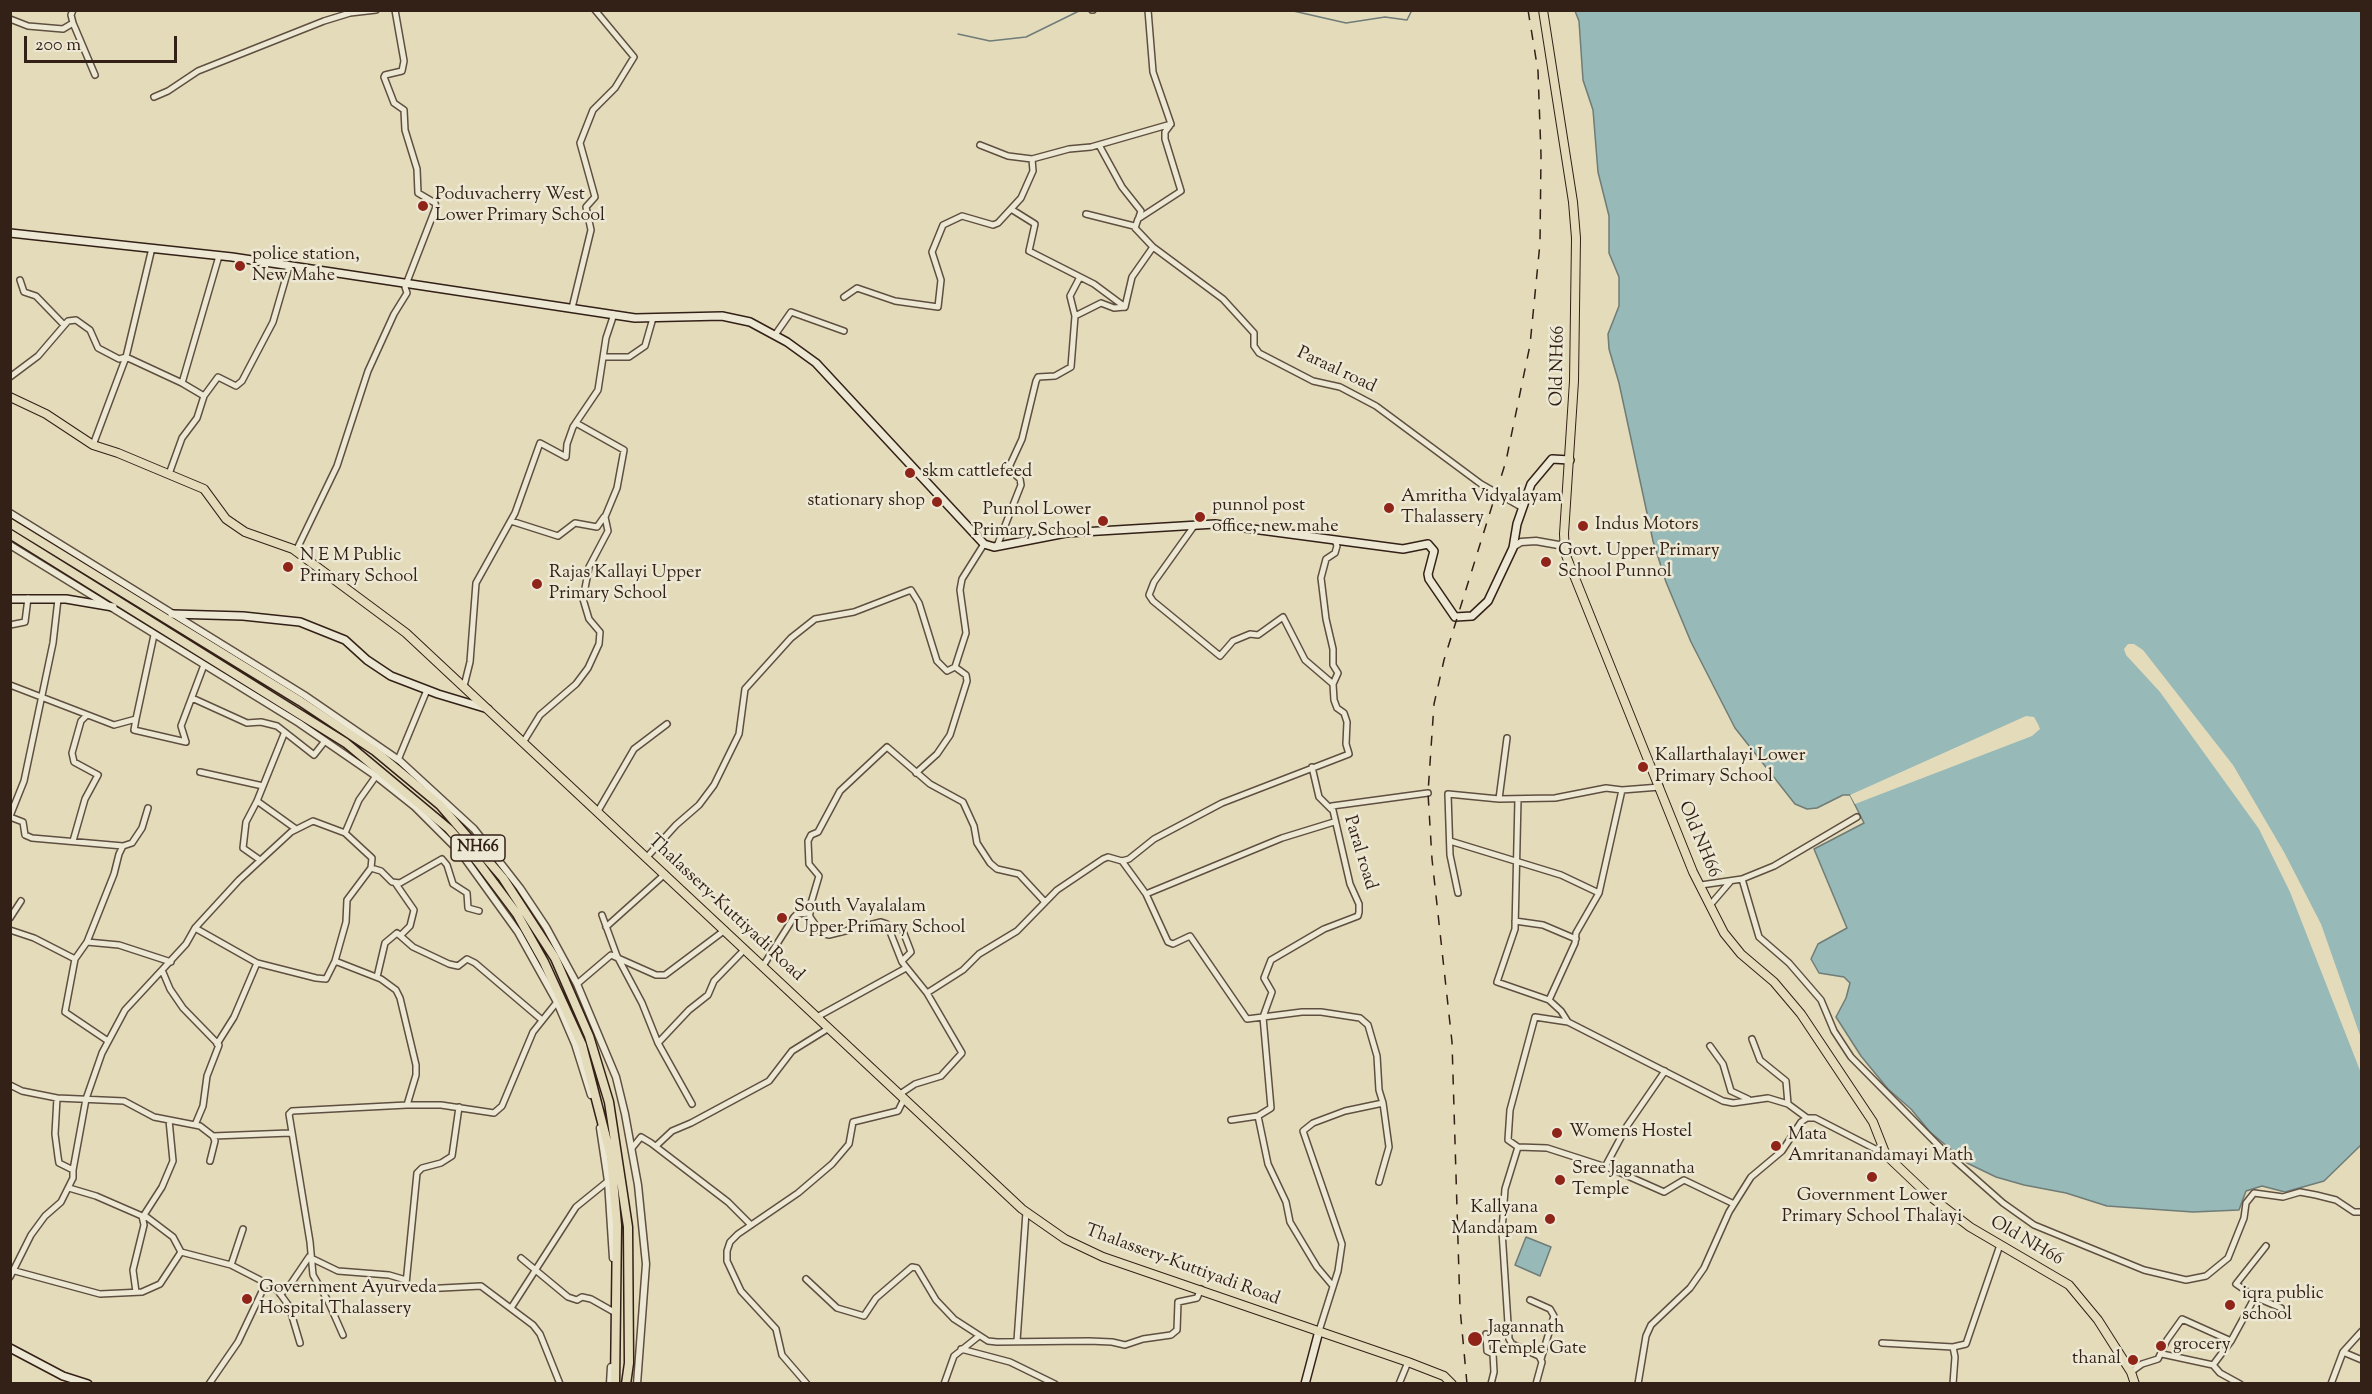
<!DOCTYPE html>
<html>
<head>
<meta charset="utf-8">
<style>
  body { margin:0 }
  #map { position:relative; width:2372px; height:1394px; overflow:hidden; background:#e4dbbb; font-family:"Sorts Mill Goudy",serif }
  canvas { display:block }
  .frame { position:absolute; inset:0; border:12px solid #332017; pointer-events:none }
  .scale { position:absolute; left:24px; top:36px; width:153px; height:27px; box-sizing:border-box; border:3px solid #332017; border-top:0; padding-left:8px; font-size:18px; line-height:21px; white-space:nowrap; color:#332017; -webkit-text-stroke:4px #ede8d3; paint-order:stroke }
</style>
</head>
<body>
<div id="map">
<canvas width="2372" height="1394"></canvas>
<div class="frame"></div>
<div class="scale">200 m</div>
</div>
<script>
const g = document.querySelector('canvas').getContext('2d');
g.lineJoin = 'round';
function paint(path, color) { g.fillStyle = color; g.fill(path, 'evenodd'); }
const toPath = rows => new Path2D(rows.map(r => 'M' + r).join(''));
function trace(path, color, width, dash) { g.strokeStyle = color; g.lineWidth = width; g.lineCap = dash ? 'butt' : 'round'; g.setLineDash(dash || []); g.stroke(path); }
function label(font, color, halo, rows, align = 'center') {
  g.font = font + ' "Sorts Mill Goudy",serif'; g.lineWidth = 5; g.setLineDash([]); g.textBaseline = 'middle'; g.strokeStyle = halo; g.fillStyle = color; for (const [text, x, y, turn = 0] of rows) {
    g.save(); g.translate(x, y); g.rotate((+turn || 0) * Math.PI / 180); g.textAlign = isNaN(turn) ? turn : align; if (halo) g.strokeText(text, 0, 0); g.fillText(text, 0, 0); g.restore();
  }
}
const water = toPath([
  [1575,11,2361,11,2362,1144,2324,1181,2285,1192,2262,1186,2246,1191,2239,1210,2193,1212,2107,1206,2066,1193,2024,1185,1996,1177,1967,1163,1930,1132,1911,1109,1888,1089,1861,1056,1836,1017,1846,998,1850,983,1844,977,1819,973,1811,959,1818,944,1847,928,1814,849,1864,823,1850,795,1843,795,1817,808,1807,809,1795,804,1735,728,1691,642,1666,582,1653,541,1619,383,1609,349,1608,334,1619,306,1619,277,1609,253,1609,216,1598,172,1593,110,1583,80,1579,21,1575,11],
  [1526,1237,1551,1247,1540,1276,1515,1265,1526,1237]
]);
const pier = toPath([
  [2128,644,2134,644,2143,650,2233,765,2284,852,2321,924,2361,1038,2361,1073,2290,892,2259,829,2160,692,2126,655,2124,649],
  [2026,716,2034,717,2038,724,2040,729,2032,736,1855,804,1850,795]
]);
const stream = toPath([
  [1289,10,1346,23,1385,17,1407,20,1412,10],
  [958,34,990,41,1026,37,1081,10]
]);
const secondaryTunnel = toPath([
  [113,607,172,614]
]);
const minor = toPath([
  [1092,10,1093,10],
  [1148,10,1153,72,1171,124,1165,132,1165,139,1181,191,1138,219,1135,228,1153,247,1223,299,1254,333,1254,346,1259,353,1313,381,1340,387,1376,406,1481,484,1523,508],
  [10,19,28,26,63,29,73,23,71,15,73,10],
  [73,23,95,75],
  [154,97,168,91,198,71,324,21,350,13,376,10],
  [980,145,1008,156,1032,159,1069,149,1091,147,1171,124],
  [1099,145,1122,187,1141,211,1139,217],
  [1011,209,1035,224,1029,251,1094,284,1125,307],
  [1086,214,1134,226],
  [20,280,24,292,36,296,64,325],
  [844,297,857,288,895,301,938,307,941,280,932,252,943,225,962,216,993,225,998,223,1021,198,1033,171,1032,159],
  [572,308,591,230,586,207,595,197,580,143,593,110,615,88,634,57,595,10],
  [1075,316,1070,296,1080,277],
  [775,335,791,312,844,331],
  [603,357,629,357,645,346,653,318],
  [10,377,38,356,68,321,76,320,90,330,98,348,119,359,126,357,182,383,219,256],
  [182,383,204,396,218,377,236,386,242,381,273,322,289,267],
  [93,445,126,357,152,248],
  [169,474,182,438,197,418,204,396],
  [511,521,558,536,575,523,597,527,604,517],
  [997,546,1021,485,1020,479,1010,470,1010,465,1022,439,1036,381,1038,377,1055,376,1071,367,1075,316,1101,303,1114,308,1125,307,1132,277,1153,247],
  [296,551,337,466,368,371,394,314,407,293,405,287,436,207,435,203,418,193,417,169,405,130,404,110,394,103,384,77,385,75,402,71,404,61,395,10],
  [10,625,25,622,28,598],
  [1333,684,1338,673,1333,665,1333,649,1326,619,1321,578,1326,559,1335,553,1337,546,1335,540],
  [10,685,114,725,136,719,154,635],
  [464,686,470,662,476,583,515,513,540,443,566,457,567,444,573,427,598,390,606,338,614,314],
  [192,698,247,723,261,722,277,726,314,755,325,741],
  [136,719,134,730,186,742,181,726,204,665],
  [284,734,257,801,296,829],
  [524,741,540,715,576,684,588,668,599,644,600,632,589,619,583,599,589,567,608,531,605,517,617,488,624,450,576,423],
  [398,760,427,690],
  [1312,767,1319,797,1331,809],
  [200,772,263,786],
  [916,773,937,754,950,735,967,681,966,675,955,667],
  [1622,790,1660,787],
  [1499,799,1507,738],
  [1518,799,1515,929,1497,982,1549,1000,1561,1011,1568,1022],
  [257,801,246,822,243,848,260,860],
  [598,811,634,749,667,724],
  [10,816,24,781,53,643,58,599],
  [10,817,23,822,25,835,32,838,123,846],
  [345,833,372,858,371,868],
  [73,841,85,799,98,775,74,762,72,753,81,721,87,715],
  [1450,841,1561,875,1599,893],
  [647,857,676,825,699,805,714,785,739,734,745,689,791,638,815,619,854,612,911,590,919,603,937,661,947,671,955,667,966,633,960,590,962,579,984,544],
  [1122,861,1146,894,1168,942,1173,944,1190,936,1247,1019,1263,1017,1272,992,1264,978,1271,960,1324,929,1358,916,1359,912,1359,904,1350,884,1332,806,1428,793],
  [1742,879,1759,937,1789,963,1821,1000,1834,1031,1851,1057,1942,1149,2003,1203,2034,1225,2144,1270,2186,1280,2206,1276,2228,1258,2244,1218,2246,1203,2254,1193,2283,1197,2300,1192,2316,1195,2336,1200,2354,1212,2362,1212],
  [396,884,414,910,410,926,401,935],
  [1701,885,1742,879,1774,866,1857,817],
  [1458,893,1450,855,1448,794,1499,799,1555,798,1606,788,1622,790,1599,893,1576,933,1575,943,1549,1000],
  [1146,894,1282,838,1334,822],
  [1044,901,1019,874,997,869,990,863,977,843,974,826,963,802,930,784,887,747,840,791,818,832,811,835,808,841,809,864,819,876,809,910,810,917,821,933,829,935,881,922,887,924,902,962,927,993,963,970,979,954,1017,931,1057,890,1103,859,1108,857,1122,861,1129,859,1154,839,1222,803,1349,754,1346,744,1347,722,1344,713,1337,708,1334,700,1333,684,1305,660,1283,617,1258,635,1250,634,1233,641,1220,656,1153,601,1149,595,1154,582,1194,526],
  [1711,904,1730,882],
  [602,915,617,956,642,1003,658,1043,692,1104],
  [10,918,21,901],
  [1515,921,1543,925,1576,939],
  [901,926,911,952,902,961],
  [606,927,665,874],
  [195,928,257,963,316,978,326,979,335,961],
  [10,930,34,938,75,959,87,942,119,945,171,962],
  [87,942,114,874,119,854,123,846,132,843,142,828,148,808],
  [75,959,65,1012,108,1041],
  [763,966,794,917,797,914,810,913],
  [377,977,385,943,397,933,413,947,449,964,458,966,467,959,475,963,542,1020],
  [577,984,611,955,656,975,665,975,725,930],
  [817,1017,906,968],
  [1752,1039,1760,1060,1786,1081,1788,1104],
  [658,1043,689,1010,708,995,714,981,745,949],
  [217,1044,234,1017,257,963],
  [1710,1046,1723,1064,1731,1091,1748,1099],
  [10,1085,22,1091,57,1098],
  [900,1094,915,1084,941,1076,962,1053,927,993],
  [407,1105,416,1075,416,1065,400,998,396,990,381,979,335,961,346,922,347,900,371,868,381,871,392,882,400,883,442,859,447,865,453,884,467,893,468,908,479,911],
  [459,1107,452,1156,441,1163,422,1168,417,1173,406,1284,409,1288,422,1289,481,1286,533,1325,540,1334,560,1384],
  [1258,1116,1268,1164,1286,1202,1290,1222,1317,1267,1333,1286],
  [1231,1120,1258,1116,1271,1108,1263,1017,1302,1012,1321,1012,1360,1018,1368,1025,1377,1056,1379,1090,1383,1103,1345,1111,1313,1123,1303,1131,1342,1244,1338,1271,1319,1331],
  [195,1125,203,1106,207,1076,219,1045,183,1008,170,989,162,970,186,944,195,928,239,880,291,832,313,821,345,833,359,800,376,776],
  [213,1136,290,1133],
  [656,1146,672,1131,691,1123,769,1081,792,1051,829,1028],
  [1518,1147,1547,1148,1612,1169,1664,1192,1684,1180,1734,1204],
  [632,1148,641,1137,651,1143,728,1202,751,1225],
  [1605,1167,1627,1126,1665,1071],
  [73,1170,86,1099,102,1053,125,1010,162,970],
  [1379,1182,1389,1147,1383,1103],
  [69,1188,96,1196,142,1216,144,1225,133,1270,136,1292],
  [144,1215,173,1237,181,1252,231,1265,266,1283],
  [144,1215,162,1187,173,1161,169,1120],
  [309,1257,338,1271,389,1275,406,1280],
  [521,1258,568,1297,577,1300,582,1297,591,1299,614,1312],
  [231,1265,243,1229],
  [15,1271,100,1294,142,1292,160,1284,181,1252],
  [10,1277,31,1235,45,1216,61,1202,73,1178,73,1170,59,1163,58,1157,55,1134,57,1098,124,1101,154,1117,200,1126,213,1136,215,1141,210,1161],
  [806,1279,837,1308,864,1316,876,1298,912,1267,917,1268,936,1300,954,1319,988,1341,997,1342,1089,1341,1112,1342,1125,1345,1143,1339,1171,1335,1177,1330,1178,1302,1197,1298,1201,1289],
  [280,1294,288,1288,309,1257],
  [2255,1297,2281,1308],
  [1530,1300,1550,1309,1554,1316,1541,1359],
  [511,1308,576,1207,608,1181],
  [1486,1334,1487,1351,1493,1354,1494,1372,1491,1384],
  [343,1335,328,1301,313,1275,310,1242,289,1114,292,1111,407,1105,441,1105,494,1113,502,1106,533,1032,557,1002],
  [1017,1341,1026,1212],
  [1882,1343,1953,1347,1955,1357,1953,1384],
  [1953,1347,1966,1344,2000,1245],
  [961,1349,1010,1362,1055,1384],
  [2343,1352,2362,1360],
  [2162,1354,2213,1365],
  [2213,1365,2231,1341,2255,1297,2236,1284,2266,1246],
  [2213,1365,2220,1373,2240,1384],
  [2131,1372,2142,1364,2158,1359,2167,1340,2182,1319,2231,1341],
  [209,1384,238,1342,266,1283,278,1291,289,1306,300,1343],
  [807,1384,782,1355,776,1329,741,1291,727,1261,727,1251,730,1242,738,1234,798,1193,832,1164,849,1144,853,1122,898,1111,904,1099],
  [944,1384,954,1356,979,1336],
  [1399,1384,1408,1362],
  [1536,1384,1542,1362,1539,1356,1512,1344,1509,1339,1502,1231,1505,1189,1518,1147,1508,1140,1510,1110,1535,1017,1568,1022,1723,1101,1733,1103,1768,1098,1788,1104,1807,1118],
  [1638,1384,1646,1336,1651,1325,1690,1288,1704,1268,1729,1212,1751,1177,1782,1151,1801,1122,1807,1118,1815,1118,1885,1154],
  [2331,1384,2343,1352,2362,1331]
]);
const tertiary = toPath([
  [10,513,304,695,400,761,474,829,520,888,546,927,577,984,616,1077,625,1114,638,1185,646,1264,637,1384],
  [10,545,299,723,376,776,415,807,461,853,518,932,557,1002,575,1044,591,1095],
  [1513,547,1521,542,1536,541,1564,546],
  [600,1128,608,1181,613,1258],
  [610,1384,611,1367]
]);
const secondary = toPath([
  [10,233,232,257,635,318,722,316,750,322,787,342,816,363,984,544,994,547,1066,533,1215,524,1403,549,1428,544,1434,551,1428,574,1429,579,1455,617,1472,616,1488,601,1513,548,1517,524,1531,484,1552,459,1570,460],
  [10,599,66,599,113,607],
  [172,614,243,616,300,622,345,640,367,660,391,676,438,694,488,709],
  [10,1348,63,1376,88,1384],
  [1305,1384,1319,1331]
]);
const primary = toPath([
  [1543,10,1573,202,1576,238,1574,381,1564,534,1565,553,1693,872,1724,933,1741,954,1774,982,1801,1014,1873,1122,1886,1155,1927,1194,1970,1227,2069,1285,2098,1320,2131,1372,2135,1384],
  [10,397,46,414,93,445,118,453,204,489,226,519,245,532,293,549,406,633,1022,1209,1065,1239,1103,1257,1408,1362,1444,1376,1452,1384]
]);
const trunk = toPath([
  [10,523,300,701,375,751,440,805,503,878,555,958,589,1036,609,1102,628,1227,629,1363,626,1384],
  [10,534,346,743,449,829,478,862,517,914,544,962,582,1045,611,1157,617,1225,615,1384]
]);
const rail = toPath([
  [1467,1384,1460,1308,1452,1042,1432,859,1428,793,1434,704,1444,660,1506,461,1530,345,1540,243,1541,155,1538,71,1528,10]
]);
const markers = [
  [423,206,6,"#8f2418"],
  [240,266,6,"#8f2418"],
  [910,473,6,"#8f2418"],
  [937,502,6,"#8f2418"],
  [1389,508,6,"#8f2418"],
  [1200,517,6,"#8f2418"],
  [1103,521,6,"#8f2418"],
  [1583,526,6,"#8f2418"],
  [1546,562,6,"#8f2418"],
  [288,567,6,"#8f2418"],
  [537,584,6,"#8f2418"],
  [1643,767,6,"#8f2418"],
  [782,918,6,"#8f2418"],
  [1557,1133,6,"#8f2418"],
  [1776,1146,6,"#8f2418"],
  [1872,1177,6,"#8f2418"],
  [1560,1180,6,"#8f2418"],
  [1550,1219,6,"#8f2418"],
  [247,1299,6,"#8f2418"],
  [2230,1305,6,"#8f2418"],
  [1475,1339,8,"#8f2418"],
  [2161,1346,6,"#8f2418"],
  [2133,1360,6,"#8f2418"]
];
const shields = [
  [478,848,54]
];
const shieldNames = [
  ["NH66",478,848]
];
const poiNames = [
  ["Poduvacherry West",435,196],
  ["Lower Primary School",435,217],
  ["police station,",252,256],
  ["New Mahe",252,277],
  ["skm cattlefeed",922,473],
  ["Amritha Vidyalayam",1401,498],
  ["Thalassery",1401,519],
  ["stationary shop",925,502,"right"],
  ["punnol post",1212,507],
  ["office, new mahe",1212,528],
  ["Punnol Lower",1091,511,"right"],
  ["Primary School",1091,532,"right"],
  ["Indus Motors",1595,526],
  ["Govt. Upper Primary",1558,552],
  ["School Punnol",1558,573],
  ["N E M Public",300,557],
  ["Primary School",300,578],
  ["Rajas Kallayi Upper",549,574],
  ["Primary School",549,595],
  ["Kallarthalayi Lower",1655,757],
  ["Primary School",1655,778],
  ["South Vayalalam",794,908],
  ["Upper Primary School",794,929],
  ["Womens Hostel",1569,1133],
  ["Mata",1788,1136],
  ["Amritanandamayi Math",1788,1157],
  ["Sree Jagannatha",1572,1170],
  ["Temple",1572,1191],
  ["Government Lower",1872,1197,"center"],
  ["Primary School Thalayi",1872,1218,"center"],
  ["Kallyana",1538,1209,"right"],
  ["Mandapam",1538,1230,"right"],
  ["Government Ayurveda",259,1289],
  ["Hospital Thalassery",259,1310],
  ["iqra public",2242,1295],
  ["school",2242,1316],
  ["Jagannath",1488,1329],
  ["Temple Gate",1488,1350],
  ["grocery",2173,1346],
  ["thanal",2121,1360,"right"]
];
const streetNames = [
  ["Old NH66",1559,366,-89],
  ["Paraal road",1336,371,25],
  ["Old NH66",1698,840,67],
  ["Paral road",1359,853,73],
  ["Thalassery-Kuttiyadi Road",725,909,43],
  ["Old NH66",2026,1242,30],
  ["Thalassery-Kuttiyadi Road",1182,1266,20]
];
paint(water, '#97b9b7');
trace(water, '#6f7c77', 1.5);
paint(pier, '#e4dbbb');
trace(stream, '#6f7c77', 1.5);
trace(secondaryTunnel, '#c1b69a', 7, [7, 3.5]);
trace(minor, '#5f4f40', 8);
trace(tertiary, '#5f4f40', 9);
trace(secondary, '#332017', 10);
trace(primary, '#332017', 10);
trace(trunk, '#332017', 11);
trace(minor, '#ede8d3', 5);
trace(tertiary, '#ede8d3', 6);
trace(secondary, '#ede8d3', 7);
trace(primary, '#e4dbbb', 8);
trace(trunk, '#e4dbbb', 8);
trace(rail, '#332017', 1.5, [10, 10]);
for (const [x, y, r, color] of markers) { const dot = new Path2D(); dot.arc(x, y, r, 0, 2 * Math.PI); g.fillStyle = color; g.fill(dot); trace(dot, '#ede8d3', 2); }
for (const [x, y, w] of shields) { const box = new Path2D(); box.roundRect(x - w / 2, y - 13, w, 26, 4.5); g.fillStyle = '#ede8d3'; g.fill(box); trace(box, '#332017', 1.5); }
label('bold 16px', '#332017', null, shieldNames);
label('18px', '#332017', '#ede8d3', poiNames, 'left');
label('18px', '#332017', '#ede8d3', streetNames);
</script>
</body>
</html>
